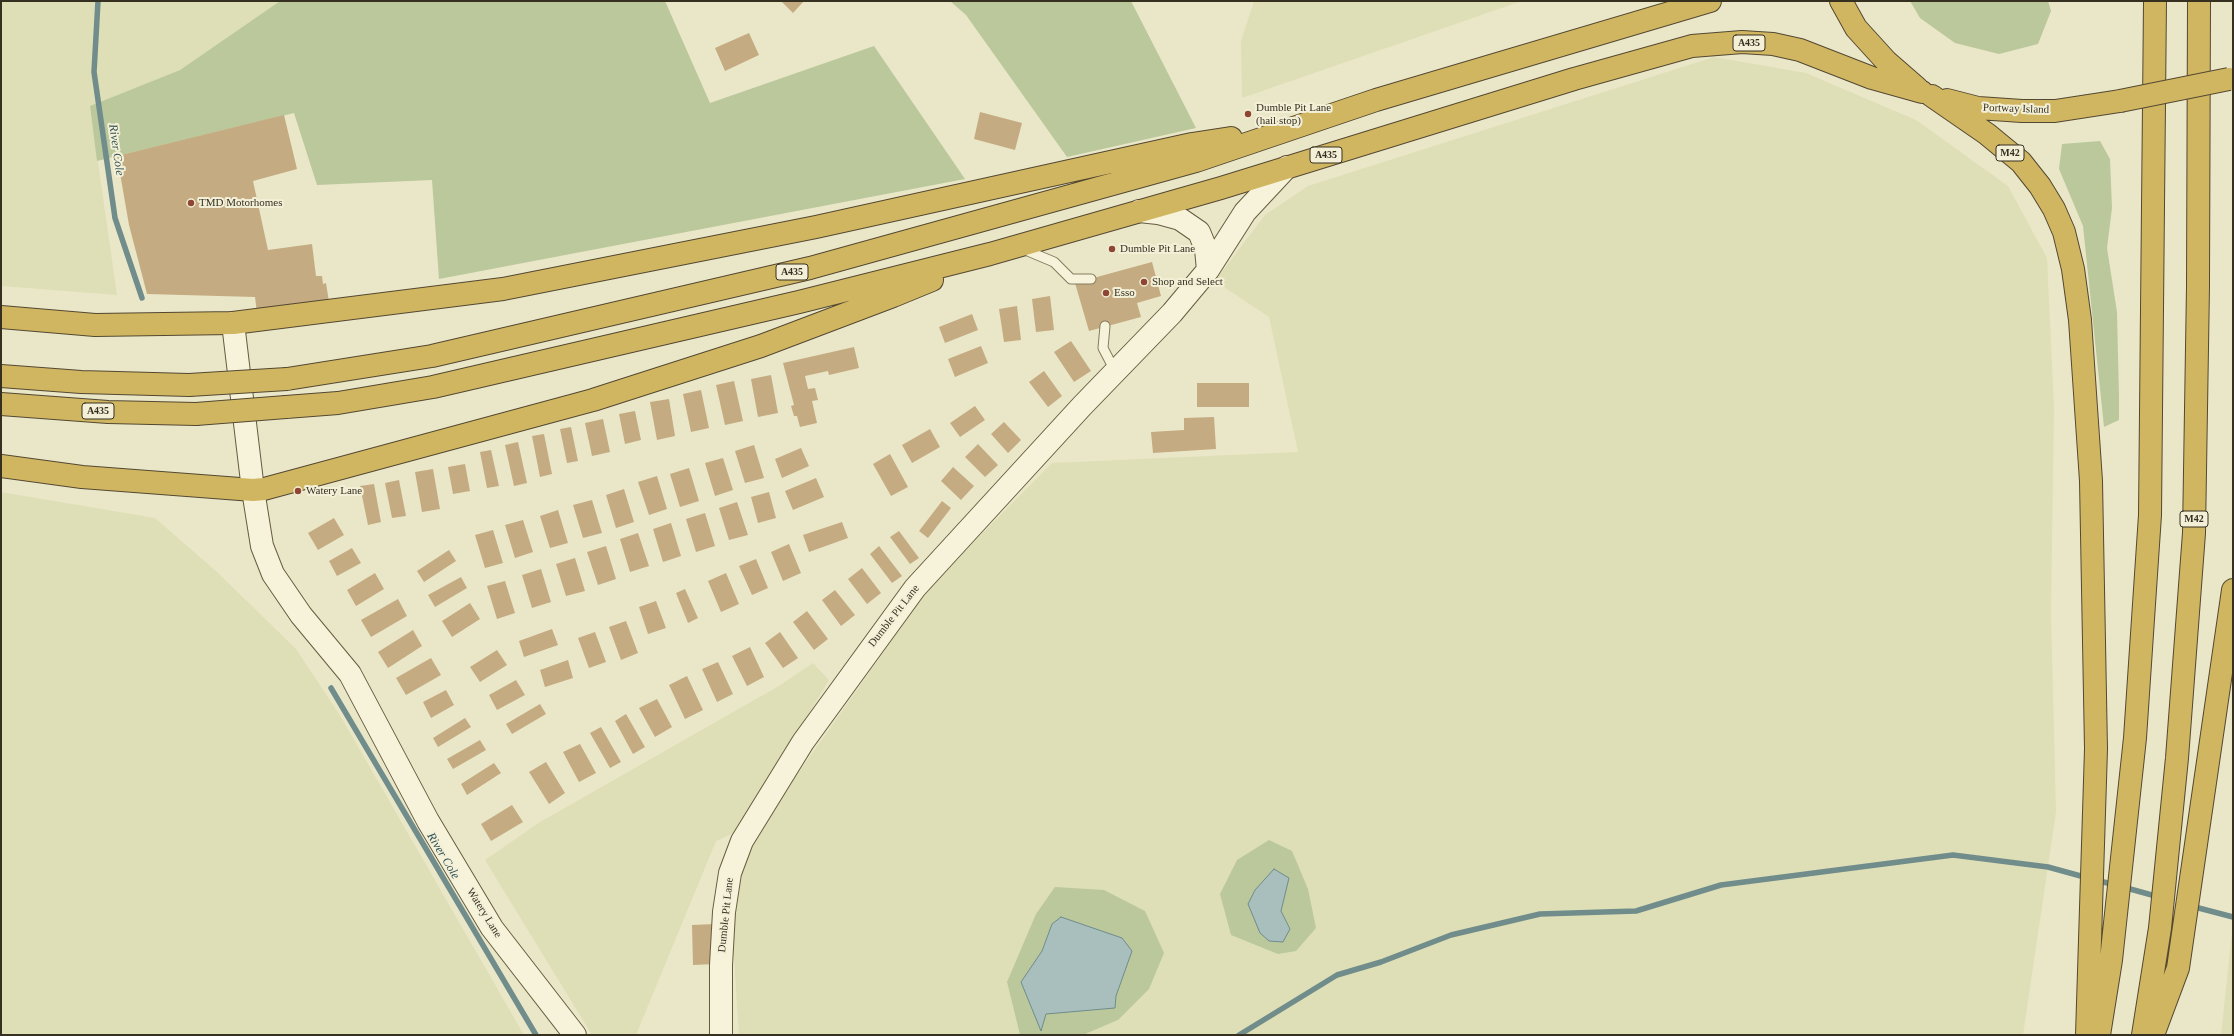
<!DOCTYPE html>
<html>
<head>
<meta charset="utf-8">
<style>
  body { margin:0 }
  #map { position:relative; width:2234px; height:1036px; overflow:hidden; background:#eae7c8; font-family:Georgia,serif }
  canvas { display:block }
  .frame { position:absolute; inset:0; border:2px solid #363021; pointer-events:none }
</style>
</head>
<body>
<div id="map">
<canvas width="2234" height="1036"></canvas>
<div class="frame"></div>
</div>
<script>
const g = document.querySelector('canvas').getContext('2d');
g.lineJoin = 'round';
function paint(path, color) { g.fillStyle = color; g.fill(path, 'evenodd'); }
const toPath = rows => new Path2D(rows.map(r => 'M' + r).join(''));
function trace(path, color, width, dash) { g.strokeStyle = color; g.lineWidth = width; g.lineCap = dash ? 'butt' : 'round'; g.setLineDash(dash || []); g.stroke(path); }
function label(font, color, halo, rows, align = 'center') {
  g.font = font + ' Georgia,serif'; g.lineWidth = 4; g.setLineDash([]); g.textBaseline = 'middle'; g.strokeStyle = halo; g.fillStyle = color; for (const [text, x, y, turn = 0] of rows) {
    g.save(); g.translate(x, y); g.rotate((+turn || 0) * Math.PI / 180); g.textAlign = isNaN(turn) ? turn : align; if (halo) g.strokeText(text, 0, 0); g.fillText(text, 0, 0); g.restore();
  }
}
const farmland = toPath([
  [1,1,280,1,180,70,90,106,117,295,1,286],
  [1254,1,1522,1,1242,98,1241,41],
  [1714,57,1806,73,1916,120,2008,186,2047,258,2054,407,2051,613,2056,812,2023,1035,1083,1035,1118,1020,1007,982,1020,1035,739,1035,732,926,740,872,765,820,931,585,1052,463,1298,452,1269,317,1215,281,1265,215,1308,186],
  [1,492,155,518,217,572,296,649,341,717,524,1035,1,1035],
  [813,663,829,680,738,831,716,841,636,1035,592,1035,485,860,540,822,779,686],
  [2232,932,2233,1035,2221,1035]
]);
const green = toPath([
  [280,1,665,1,710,103,874,46,965,179,439,279,432,180,317,185,294,113,97,161,90,106,180,70],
  [950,1,1131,1,1196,128,1067,157,966,15],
  [1910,1,2048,1,2051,11,2038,44,1999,54,1955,43,1920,18],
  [2100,141,2110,159,2112,208,2107,248,2117,312,2119,396,2119,420,2104,427,2083,226,2059,169,2062,144],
  [1269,840,1292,851,1308,889,1316,928,1296,951,1278,954,1231,935,1220,894,1237,860],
  [1055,887,1104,890,1145,911,1164,953,1149,989,1118,1020,1083,1035,1020,1035,1007,982,1036,914]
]);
const water = toPath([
  [1274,869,1289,878,1281,911,1290,929,1283,942,1269,941,1260,933,1248,904,1255,890,1274,869],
  [1061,917,1122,938,1132,951,1116,996,1115,1008,1046,1014,1041,1031,1021,982,1042,951,1052,924,1061,917]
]);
const stream = toPath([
  [98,1,94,72,115,218,142,298],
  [331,688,536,1035],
  [2096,880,2115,885],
  [2123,887,2159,897],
  [2191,906,2233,917],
  [1239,1035,1337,975,1381,962,1451,935,1540,914,1636,911,1721,885,1953,855,2048,867,2088,878]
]);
const building = toPath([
  [781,1,804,1,793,13],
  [749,33,759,55,725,71,715,48],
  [980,112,1022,123,1015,150,974,139],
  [284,115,297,169,253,181,268,250,312,244,316,276,322,276,323,284,326,283,329,302,257,313,255,297,147,294,129,225,117,156],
  [1152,262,1161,296,1137,303,1141,317,1089,331,1075,283],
  [1050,296,1054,330,1036,332,1032,299],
  [1017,306,1021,340,1004,342,999,309],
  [972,314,978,330,945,343,939,327],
  [1071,341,1091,371,1074,382,1054,352],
  [981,346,988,363,955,377,948,359],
  [854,347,859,368,829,375,828,371,805,376,808,389,815,388,818,400,812,401,817,423,800,427,797,416,794,416,791,406,794,405,783,363],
  [1044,371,1062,396,1048,407,1029,382],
  [771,375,778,413,758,417,751,379],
  [734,381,743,421,725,425,716,385],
  [1197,383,1249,383,1249,407,1197,407],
  [701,390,709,428,691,432,683,394],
  [669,399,675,436,657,440,650,402],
  [975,406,985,420,960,437,950,423],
  [635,411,641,440,625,444,619,414],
  [1214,417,1216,449,1153,453,1151,432,1184,430,1184,418],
  [603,419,610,452,592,456,585,423],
  [1004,422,1021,440,1008,453,991,434],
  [571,427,578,461,567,463,560,429],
  [930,429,940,447,912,463,902,445],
  [544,434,552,474,540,477,532,436],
  [518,442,527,483,514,486,505,445],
  [978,444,998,465,985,477,965,457],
  [754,445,764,478,745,483,735,451],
  [801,448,809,466,782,478,775,459],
  [491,450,499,486,487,488,480,452],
  [890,454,908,487,891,496,873,464],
  [723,458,733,490,715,496,705,463],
  [465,464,470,491,453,494,448,467],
  [953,467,974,486,961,500,941,481],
  [689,468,699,501,680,507,670,474],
  [433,469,440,509,422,512,415,472],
  [657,476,667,509,649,515,638,482],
  [816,478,824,497,793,510,785,491],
  [399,480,406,516,392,518,385,483],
  [374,484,381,522,368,525,360,486],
  [624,489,634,522,616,528,606,495],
  [769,492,776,518,758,523,751,497],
  [592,500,602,533,583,538,573,505],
  [942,501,951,508,928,538,919,531],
  [737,502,748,535,729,540,719,508],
  [558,510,568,543,550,548,540,516],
  [705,513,715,546,696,552,686,519],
  [334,518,344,535,318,550,308,533],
  [523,520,533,552,515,558,505,525],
  [842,522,848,538,809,552,803,535],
  [671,523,681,556,663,562,653,529],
  [493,530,503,563,485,568,475,535],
  [899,531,919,558,910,564,890,537],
  [638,533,649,566,630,572,620,539],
  [789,544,801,573,783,581,771,552],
  [606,546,616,579,598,585,587,552],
  [879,546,902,576,892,583,870,554],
  [352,548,361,563,337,576,329,561],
  [449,550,456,561,424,582,417,571],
  [575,558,585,591,566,596,556,564],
  [756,559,768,588,752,595,739,566],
  [862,568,881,593,867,604,848,579],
  [541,569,551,602,532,608,522,575],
  [375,573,384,589,356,606,347,590],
  [726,573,739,604,721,612,708,581],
  [461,577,467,588,435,607,428,595],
  [505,581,515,613,497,619,487,586],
  [685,589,698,618,688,623,676,593],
  [835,590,855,615,841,626,822,600],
  [398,599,407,616,371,637,361,620],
  [656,601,666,628,648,634,639,607],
  [470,603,480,619,452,637,442,621],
  [807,611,828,639,814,650,793,622],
  [626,621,638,653,621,660,609,627],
  [552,629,558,645,524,657,519,641],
  [413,630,422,646,388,668,378,652],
  [595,632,606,662,589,668,578,638],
  [780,632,798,658,783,668,765,643],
  [750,647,764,677,747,686,732,656],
  [497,650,507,665,480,682,470,667],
  [431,658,441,675,406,695,396,678],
  [568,660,573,678,545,687,540,670],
  [718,662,733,694,717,702,702,669],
  [687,676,703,710,685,719,669,685],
  [516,680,525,695,497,710,489,695],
  [446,690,454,705,431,718,423,702],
  [657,699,672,727,655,737,639,708],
  [540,704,546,714,512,734,506,724],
  [626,714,645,747,633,754,615,721],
  [465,718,471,727,438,747,433,738],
  [601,727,621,762,610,768,590,733],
  [480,740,486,750,453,769,447,759],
  [580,744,596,773,579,782,563,752],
  [546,762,565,793,549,804,529,772],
  [494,763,501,773,467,795,461,784],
  [512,805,523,822,491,841,481,824],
  [715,924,715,964,693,965,692,925]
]);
const lane = toPath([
  [1023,249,1054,262,1071,279,1091,279],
  [1105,326,1103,348,1115,371]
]);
const secondary = toPath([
  [1139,211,1158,213,1180,219,1199,232,1206,249,1208,270],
  [233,323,253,490,262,546,273,574,301,615,350,674,428,821,492,928,575,1035],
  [721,1035,721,965,724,912,730,873,742,841,803,742,915,588,1082,406,1172,313,1208,270,1245,212,1287,167]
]);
const highway = toPath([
  [1841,1,1856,28,1886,61,1917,88],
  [1932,96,1987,134,2021,162,2040,186,2054,209,2064,232,2073,269,2080,320,2091,481,2096,749,2087,1035],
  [1947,100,1978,108,2022,111,2055,111,2120,101],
  [1,317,95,325,233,323,503,289,816,227,1192,144,1231,138],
  [1,376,81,382,189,385],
  [287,379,432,356,810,268,1196,161,1376,100,1710,1],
  [1,404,108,412,196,414],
  [286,407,338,403,433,387,799,302,990,254,1221,188,1574,79,1692,46,1742,42,1773,44,1800,50,1872,78,1922,92],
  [1,466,82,477,253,490,264,489,593,400,761,346,893,296,932,280],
  [2099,1035,2111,960,2135,738,2150,515,2155,1],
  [2143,1035,2160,928,2177,758,2194,533,2198,286,2199,1],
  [2153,1035,2178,968,2233,590]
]);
const highwayBridge = toPath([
  [2120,101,2229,79],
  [189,385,287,379],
  [196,414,286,407]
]);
const markers = [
  [1248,114,4,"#8e4534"],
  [191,203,4,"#8e4534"],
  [1112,249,4,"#8e4534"],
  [1144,282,4,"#8e4534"],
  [1106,293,4,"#8e4534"],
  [298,491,4,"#8e4534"]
];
const shields = [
  [1749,43,32],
  [2010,153,28],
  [1326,155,32],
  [792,272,32],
  [98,411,32],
  [2194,519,28]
];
const shieldNames = [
  ["A435",1749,43],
  ["M42",2010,153],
  ["A435",1326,155],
  ["A435",792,272],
  ["A435",98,411],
  ["M42",2194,519]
];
const poiNames = [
  ["Dumble Pit Lane",1256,108],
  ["(hail stop)",1256,121],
  ["TMD Motorhomes",199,203],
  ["Dumble Pit Lane",1120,249],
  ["Shop and Select",1152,282],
  ["Esso",1114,293],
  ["Watery Lane",306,491]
];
const streetNames = [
  ["Portway Island",2016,109,2],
  ["Dumble Pit Lane",894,616,-52],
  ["Watery Lane",484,913,58],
  ["Dumble Pit Lane",726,915,-84]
];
const waterNames = [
  ["River Cole",116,150,82],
  ["River Cole",443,856,59]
];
paint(farmland, '#dedfb6');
paint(green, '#bac89c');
paint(water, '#a8bfbd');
trace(water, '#708c8b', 1);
trace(stream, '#708c8b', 5.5);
paint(building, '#c5ab81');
trace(lane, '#857a5e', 11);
trace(secondary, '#675c41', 24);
trace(highway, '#534832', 24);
trace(lane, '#f6f3da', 9);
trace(secondary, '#f6f3da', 22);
trace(highway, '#d1b661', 22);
trace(highwayBridge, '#534832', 24, []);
trace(highwayBridge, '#d1b661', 22);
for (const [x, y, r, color] of markers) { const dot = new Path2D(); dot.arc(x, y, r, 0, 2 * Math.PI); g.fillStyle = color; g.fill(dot); trace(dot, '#f3f0d7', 1.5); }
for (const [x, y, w] of shields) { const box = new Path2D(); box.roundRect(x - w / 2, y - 8, w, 16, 3); g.fillStyle = '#f3f0d7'; g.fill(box); trace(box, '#363021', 1); }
label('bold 10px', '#363021', null, shieldNames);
label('11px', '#363021', '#f3f0d7', poiNames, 'left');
label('11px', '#363021', '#f3f0d7', streetNames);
label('italic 12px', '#315055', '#f3f0d7', waterNames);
</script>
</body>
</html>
